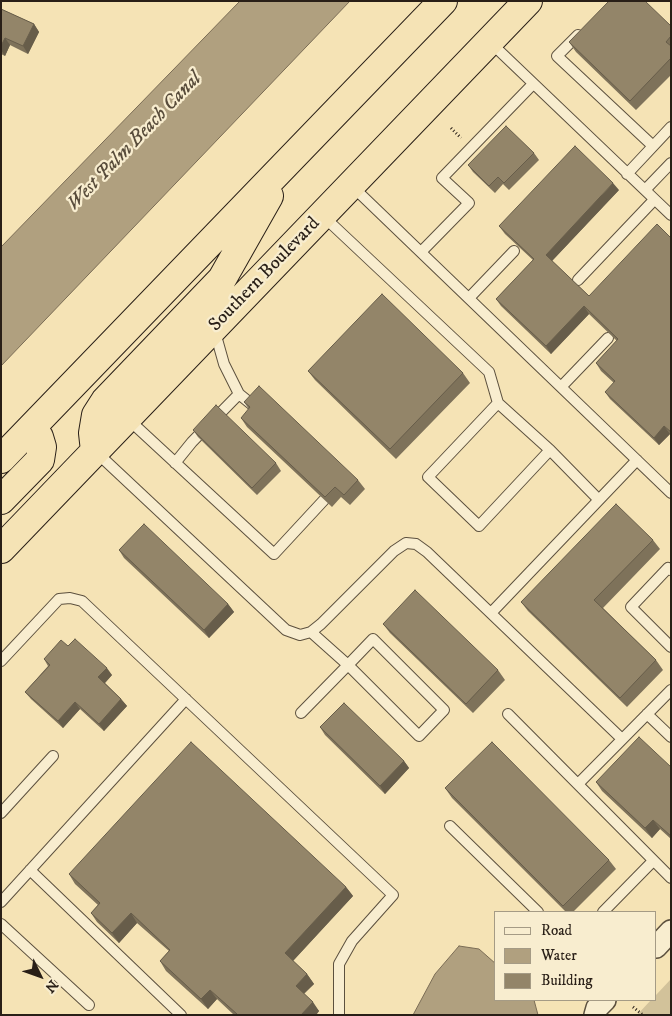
<!DOCTYPE html>
<html>
<head>
<meta charset="utf-8">
<style>
  body { margin:0 }
  #map { position:relative; width:672px; height:1016px; overflow:hidden; background:#f5e3b5; font-family:"IM FELL DW Pica",serif }
  canvas { display:block }
  .frame { position:absolute; inset:0; border:2px solid #291f17; pointer-events:none }
  .legend { position:absolute; left:494px; top:911px; width:162px; height:90px; box-sizing:border-box; background:#f8edcf; border:1px solid #a59b85; margin:0; padding:6px 9px; list-style:none; font-size:15px; color:#291f17 }
  .legend li { display:flex; align-items:center; gap:10px; height:25px }
  .legend b { width:25px; border:1px solid #a59b85 }
  .north { position:absolute; left:15px; top:951px; width:50px; height:50px; -webkit-text-stroke:4px #f8edcf; paint-order:stroke; rotate:132deg; font-size:14px; font-weight:700; line-height:20px; text-align:center; color:#291f17 }
  .north::after { content:''; display:block; margin:auto; width:18px; height:22px; background:#291f17; clip-path:polygon(50% 0,100% 100%,50% 72%,0 100%) }
</style>
</head>
<body>
<div id="map">
<canvas width="672" height="1016"></canvas>
<div class="frame"></div>
<ul class="legend">
<li><b style="height:6px;background:#f8edcf"></b>Road</li>
<li><b style="height:14px;background:#b0a07f"></b>Water</li>
<li><b style="height:14px;background:#938569"></b>Building</li>
</ul>
<div class="north">N</div>
</div>
<script>
const g = document.querySelector('canvas').getContext('2d');
g.lineJoin = 'round';
function paint(path, color) { g.fillStyle = color; g.fill(path, 'evenodd'); }
const toPath = rows => new Path2D(rows.map(r => 'M' + r).join(''));
function trace(path, color, width, dash) { g.strokeStyle = color; g.lineWidth = width; g.lineCap = dash ? 'butt' : 'round'; g.setLineDash(dash || []); g.stroke(path); }
function label(font, color, halo, rows, align = 'center') {
  g.font = font + ' "IM FELL DW Pica",serif'; g.lineWidth = 4.5; g.setLineDash([]); g.textBaseline = 'middle'; g.strokeStyle = halo; g.fillStyle = color; for (const [text, x, y, turn = 0] of rows) {
    g.save(); g.translate(x, y); g.rotate((+turn || 0) * Math.PI / 180); g.textAlign = isNaN(turn) ? turn : align; if (halo) g.strokeText(text, 0, 0); g.fillText(text, 0, 0); g.restore();
  }
}
const green = toPath([
  [671,979,671,1015,637,1015,651,1000,656,1000,656,995]
]);
const water = toPath([
  [240,1,350,1,1,366,1,247,240,1],
  [459,946,479,949,496,964,496,1000,534,1000,538,1015,413,1015,435,974,459,946]
]);
const path = toPath([
  [451,128,461,138],
  [633,1007,643,1015]
]);
const service = toPath([
  [578,35,557,56,653,146],
  [490,42,671,215],
  [627,174,671,127],
  [352,186,671,493],
  [645,190,671,163],
  [322,215,489,372,498,403],
  [421,252,469,203,442,178,533,84],
  [578,280,654,200],
  [469,298,514,251],
  [215,332,224,364,239,394,255,407],
  [561,387,608,338],
  [128,419,274,554,324,500],
  [550,450,479,526,428,477,498,403,550,450,599,500],
  [95,451,286,630,300,635,311,632,321,624,394,551,406,543,416,544,427,552,622,739],
  [175,463,192,442,239,394],
  [671,570,668,568,631,607,671,647],
  [491,613,637,460],
  [373,639,444,710,419,736,348,665,373,639],
  [1,661,59,599,70,598,82,601,393,895,352,941,339,964,339,1015],
  [301,713,348,665,311,632],
  [508,714,671,878],
  [647,714,671,737],
  [578,784,671,690],
  [1,813,53,756],
  [450,826,538,912],
  [30,870,181,1015],
  [1,902,186,699],
  [603,912,653,861],
  [1,924,89,1005]
]);
const minor = toPath([
  [656,947,671,931],
  [595,1015,597,1008,605,1000]
]);
const trunk = toPath([
  [95,451,93,433,96,415,105,401,222,279,269,196],
  [1,459,443,1],
  [1,500,40,460,42,447,39,437,31,428],
  [1,549,528,1]
]);
const wall = toPath([
  [1,9,34,24,39,32,28,54,10,45,5,56,1,54],
  [671,26,671,75,636,110,576,52,569,42],
  [534,153,539,160,509,190,503,184,495,193,473,172,468,165],
  [619,190,552,261,589,296,671,238,671,435,670,434,659,445,610,399,605,392,614,383,601,371,596,363,617,341,589,314,551,354,501,306,496,299,533,260,505,234,499,226],
  [308,371,463,373,470,383,396,459,315,380],
  [244,402,358,480,365,489,350,505,341,497,332,507,247,427,241,418,249,409],
  [193,430,276,463,281,471,257,495,198,437],
  [653,540,660,549,603,608,656,660,663,670,627,707,528,611,521,602],
  [119,550,228,604,234,612,209,638,124,558],
  [383,624,498,670,505,680,473,713,390,633],
  [68,646,112,675,105,683,121,699,127,706,104,731,80,709,63,728,31,699,25,692,48,666,44,659],
  [320,727,404,761,409,768,385,794,325,735],
  [671,767,671,839,660,829,652,838,602,791,596,782],
  [445,788,609,860,616,869,573,912,566,912,452,798],
  [69,874,346,887,353,896,293,961,307,974,314,984,304,994,319,1011,316,1015,234,1015,217,999,208,1009,166,971,160,961,169,951,137,923,119,943,97,922,91,913,98,905,75,884]
]);
const shadedWall = toPath([
  [34,24,39,32,28,54,23,46],
  [5,38,10,45,5,56,1,50,1,46],
  [613,183,619,190,551,262,546,255],
  [584,306,589,314,551,354,546,346],
  [664,426,670,434,659,445,654,438],
  [228,604,234,612,209,638,204,630],
  [107,668,112,675,103,685,98,677],
  [121,699,127,706,104,731,99,724],
  [75,702,80,709,63,728,58,721],
  [404,761,409,768,385,794,380,786],
  [653,820,660,829,652,838,645,828],
  [346,887,353,896,291,963,285,953],
  [131,913,137,923,119,943,112,933],
  [307,974,314,984,302,995,296,986],
  [210,990,217,999,208,1009,201,999],
  [313,1002,319,1011,316,1015,301,1015]
]);
const building = toPath([
  [609,1,645,1,671,26,671,36,666,42,671,46,671,58,630,101,569,42,609,1],
  [1,9,34,24,23,46,5,38,1,46,1,9],
  [506,126,534,153,504,183,498,177,489,186,468,165,506,126],
  [575,146,613,183,546,255,589,296,657,224,671,238,671,432,664,426,654,438,605,392,615,381,596,363,618,339,584,306,546,346,496,299,534,259,499,226,575,146],
  [382,294,463,373,390,449,308,371,382,294],
  [259,386,358,480,344,495,335,487,325,497,241,418,250,407,244,402,259,386],
  [216,405,276,463,252,488,193,430,216,405],
  [616,504,653,540,594,600,656,660,620,698,521,602,616,504],
  [144,524,228,604,204,630,119,550,144,524],
  [415,590,498,670,466,704,383,624,415,590],
  [75,639,107,668,98,677,121,699,99,724,75,702,58,721,25,692,50,665,44,659,61,640,68,646,75,639],
  [344,703,404,761,380,786,320,727,344,703],
  [639,737,671,767,671,836,653,820,645,828,596,782,639,737],
  [191,742,346,887,285,953,307,974,296,986,313,1002,301,1015,236,1015,237,1014,210,990,201,999,160,961,170,950,131,913,112,933,91,913,100,903,69,874,191,742],
  [492,742,609,860,563,906,445,788,492,742]
]);
const streetNames = [
  ["Southern Boulevard",265,275,-46]
];
const waterNames = [
  ["West Palm Beach Canal",135,142,-46]
];
paint(green, '#d2c29a');
paint(water, '#b0a07f');
trace(water, '#7a6c55', 1);
trace(service, '#5c503e', 12);
trace(minor, '#5c503e', 24);
trace(trunk, '#291f17', 30);
trace(path, '#291f17', 3, [1, 2.5]);
trace(service, '#f8edcf', 10);
trace(minor, '#f8edcf', 21);
trace(trunk, '#f5e3b5', 28);
paint(wall, '#7e725a');
paint(shadedWall, '#675d4a');
paint(building, '#938569');
trace(building, '#675d4a', 1);
label('19px', '#291f17', '#f8edcf', streetNames);
label('italic 20px', '#584c3b', '#f8edcf', waterNames);
</script>
</body>
</html>
